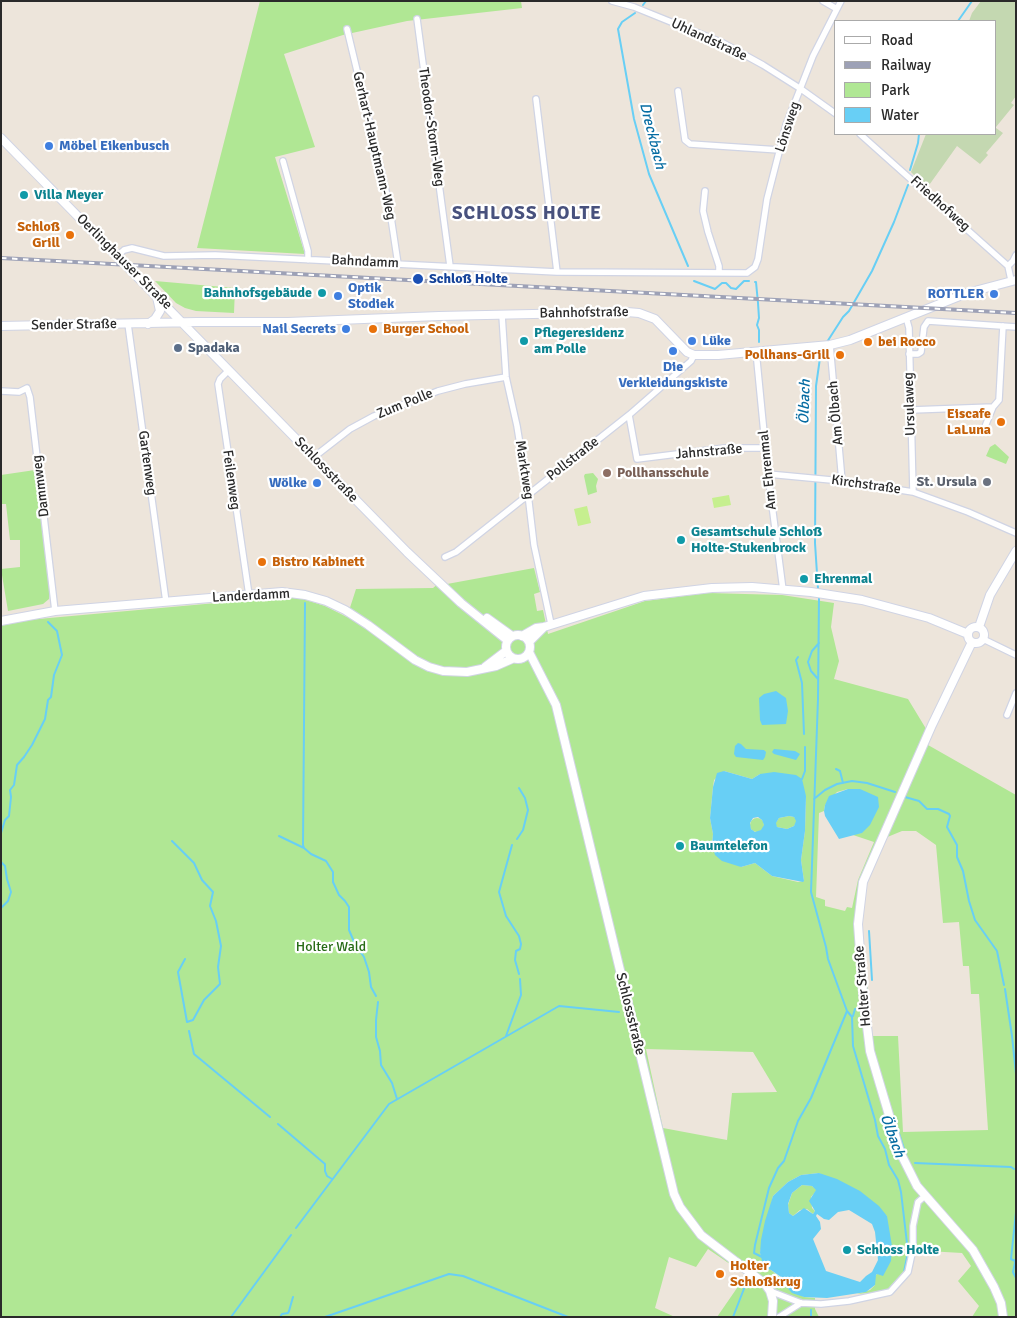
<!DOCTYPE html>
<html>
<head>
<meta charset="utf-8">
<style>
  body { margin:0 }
  #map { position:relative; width:1017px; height:1318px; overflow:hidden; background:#ede5db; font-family:Signika,sans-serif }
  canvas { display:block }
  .frame { position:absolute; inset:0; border:2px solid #2a2a2a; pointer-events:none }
  .legend { position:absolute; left:834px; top:20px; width:162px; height:115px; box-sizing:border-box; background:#fff; border:1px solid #aaa; margin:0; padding:6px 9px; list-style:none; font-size:15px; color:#2a2a2a }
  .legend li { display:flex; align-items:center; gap:10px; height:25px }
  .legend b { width:25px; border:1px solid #aaa }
</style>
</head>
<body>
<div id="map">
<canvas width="1017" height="1318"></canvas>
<div class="frame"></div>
<ul class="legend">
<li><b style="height:6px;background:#fff"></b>Road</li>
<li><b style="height:6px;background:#9da1b6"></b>Railway</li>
<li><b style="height:14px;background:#b0e794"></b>Park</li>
<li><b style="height:14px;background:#68cff5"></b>Water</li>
</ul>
</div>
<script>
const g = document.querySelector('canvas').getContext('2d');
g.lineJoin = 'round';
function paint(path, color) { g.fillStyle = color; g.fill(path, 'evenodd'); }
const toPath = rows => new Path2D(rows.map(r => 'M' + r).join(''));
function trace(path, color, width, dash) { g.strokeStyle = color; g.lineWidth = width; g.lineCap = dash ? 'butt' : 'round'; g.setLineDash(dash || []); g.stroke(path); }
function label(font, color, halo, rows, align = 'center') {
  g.font = font + ' Signika,sans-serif'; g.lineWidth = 4.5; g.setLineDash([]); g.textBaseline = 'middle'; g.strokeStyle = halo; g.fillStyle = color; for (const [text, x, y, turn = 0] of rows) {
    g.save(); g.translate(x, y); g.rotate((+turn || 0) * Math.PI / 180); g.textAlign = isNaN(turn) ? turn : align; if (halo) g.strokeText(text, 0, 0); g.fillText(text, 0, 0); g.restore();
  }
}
const green = toPath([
  [260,1,521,1,522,8,407,21,343,35,284,54,315,147,275,157,305,254,197,248],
  [155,281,235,288,234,313,196,311,185,308,176,303],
  [995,444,1009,457,1006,464,986,456,990,447],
  [35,470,50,591,49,599,43,604,8,611,1,569,20,567,20,540,10,540,6,504,1,504,1,475],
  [593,473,598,479,596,486,597,492,588,495,584,476,585,474],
  [534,568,540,592,534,594,537,611,543,610,548,634,645,601,708,593,782,595,834,603,831,627,839,661,834,679,908,699,931,737,928,745,1016,795,1016,1317,972,1317,979,1306,958,1281,971,1266,962,1253,910,1250,906,1272,893,1286,881,1292,857,1294,870,1290,875,1285,874,1277,877,1274,887,1216,819,1173,801,1175,788,1182,773,1196,760,1253,768,1269,771,1270,781,1278,787,1287,804,1297,815,1298,815,1309,819,1317,717,1317,746,1275,708,1249,696,1267,669,1257,655,1308,675,1317,1,1317,1,626,27,620,283,597,303,599,325,606,347,617,356,589,433,588,440,582,447,584],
  [724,771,752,779,760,774,806,796,805,831,801,860,804,881,798,882,772,876,755,863,741,867,712,845,713,834,710,818,713,787,714,780],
  [848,789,860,789,862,833,850,834,874,842,858,880,852,908,847,907,845,911,825,906,825,900,816,897,819,813,824,811,825,805,837,792],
  [902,831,916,831,936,845,943,923,959,922,963,966,969,966,971,994,979,994,988,1130,903,1132,898,1036,872,1036,862,923,863,906,867,883,885,838],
  [646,1049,753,1052,777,1092,732,1093,727,1140,663,1128],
  [789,816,794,817,797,821,794,826,787,829,777,827,775,824,779,818],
  '750 825a7 7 0 1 1 14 0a7 7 0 1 1-14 0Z',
  [802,1185,812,1186,817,1190,811,1197,812,1208,815,1211,813,1214,807,1209,800,1210,793,1216,789,1213,788,1205,792,1193]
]);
const cemetery = toPath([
  [981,1,1016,1,1016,96,1011,103,1014,105,996,127,996,21,969,21,972,13],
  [996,128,1003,133,986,153,988,155,980,164,957,146,927,188,911,172,926,134,996,134]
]);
const pitch = toPath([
  [729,495,731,505,714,508,712,498],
  [587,506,591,523,578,526,574,509]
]);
const water = toPath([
  [776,691,786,698,788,711,786,724,762,725,760,720,759,698,764,694],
  [738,743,741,744,746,749,764,750,766,752,765,757,763,760,736,757,734,754,735,746],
  [774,749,795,751,800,754,796,760,774,754,772,752],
  [724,771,752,779,760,774,774,772,796,775,802,779,806,796,805,831,801,860,804,881,803,882,772,876,755,863,741,867,722,861,715,855,712,845,713,834,710,818,713,787,717,773],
  [789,816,794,817,796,821,794,826,787,829,777,827,776,823,779,818],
  [758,817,762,820,764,825,761,830,755,832,751,829,750,823,753,818],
  [848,789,860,789,878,797,879,807,870,825,862,833,839,839,825,816,824,811,825,805,829,796],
  [819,1173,837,1179,860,1191,879,1206,887,1216,892,1246,891,1261,883,1276,877,1274,876,1275,875,1285,866,1292,827,1298,804,1297,792,1293,781,1281,781,1277,771,1270,764,1268,760,1253,761,1240,765,1221,773,1196,788,1182,801,1175],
  [802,1185,812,1186,816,1190,809,1201,815,1211,813,1214,804,1208,793,1216,789,1213,788,1204,792,1193],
  [849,1210,872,1224,875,1232,878,1260,872,1272,866,1276,860,1282,826,1271,813,1239,821,1229,820,1222,816,1216,817,1214,824,1219,829,1220,838,1212]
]);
const stream = toPath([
  [643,5,646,1],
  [635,13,622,22,618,29,634,119,649,174,688,266],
  [958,21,972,1],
  [910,170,918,143,919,134],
  [694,281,715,289,722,283,726,283,731,288,736,289,744,281,749,281],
  [755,282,756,282,758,303,759,318,757,325,759,330,759,342],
  [827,342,843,317,849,311,872,271,894,222,908,185],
  [818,589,815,543,816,386,820,358,824,348],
  [305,603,303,845,304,848,311,854,326,861,333,872,333,882,339,895,345,901,349,907,349,930,355,944,364,957,369,972,371,987,376,996],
  [798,657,796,660,802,683,804,734],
  [818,679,811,671,808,662,812,651,819,643],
  [836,769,840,771,843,783],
  [802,779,805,771,805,747],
  [905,797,919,801,927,809,938,809,949,814,950,816,947,827,957,845,957,857,963,871,969,901,975,920,997,951,1004,985],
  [814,799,825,790,837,784,852,781,867,783,895,792],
  [1,833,5,820,9,816,11,797,10,790,14,785,17,765,24,757,32,745,45,719,48,700,51,697,54,675,62,655,57,631,48,622],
  [279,836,304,848],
  [517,839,523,830,528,810,525,798,519,788],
  [172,841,194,863,202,880,213,892,210,906,216,921,221,946,218,967,220,984,204,1000,193,1020,187,1022,178,972,185,959],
  [512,845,499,892,506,916,519,936,521,944,520,949,516,951,515,960,519,974],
  [1,862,5,866,7,879,11,892,8,901,1,908],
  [869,931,872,980],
  [1005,989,1012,1036,1016,1074],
  [378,1002,376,1020,376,1037,380,1051,381,1065,392,1083,397,1099],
  [847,1011,852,1017,853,1046,875,1120,878,1136,885,1149,889,1165,898,1180,901,1192,908,1252,904,1272],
  [853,1016,855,1009],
  [189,1031,194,1054,270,1117],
  [506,1036,521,995,520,979],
  [895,1121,906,1155],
  [278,1124,325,1164,325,1171,327,1176,332,1179],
  [915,1163,1011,1167,1014,1169],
  [296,1228,389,1104,559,1006,619,1012],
  [762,1257,754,1253,755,1245,769,1188,778,1168,784,1161,798,1121,811,1098,847,1011,828,959,826,947,811,892,818,699,819,597],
  [1016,1258,1013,1272,1016,1278],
  [1015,1261,1011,1259,1016,1212],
  [811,1310,811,1317],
  [231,1317,291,1235],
  [280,1317,282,1314,288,1313,289,1311,293,1297],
  [325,1317,449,1274,463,1276,568,1317],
  [733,1317,747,1281]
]);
const street = toPath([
  [612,1,634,7,723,43,763,65,801,89,836,114],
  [823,1,837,9],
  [417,19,450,266],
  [347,29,389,204,398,264],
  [678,91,685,140,690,144,779,150],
  [536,99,557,272],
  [860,134,1008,266,1011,280],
  [283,161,308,251,308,260],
  [705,191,703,211,708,232,719,266,719,273],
  [117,256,124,250,132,248,164,256,215,255,557,272,747,273,755,267,758,259,767,199,786,125,813,56,841,1],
  [1008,266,1013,261,1016,255],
  [502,315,506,377,517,426,528,494,534,545,551,624],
  [906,317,909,328,913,492],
  [128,324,166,602],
  [830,345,842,481],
  [756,351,768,474,783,590],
  [909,354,918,354,921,352,924,327,928,321,1016,327],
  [229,370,220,379,218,384,249,595],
  [1,391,19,392,27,388,30,397,55,611],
  [911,410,993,407,999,400,1003,326],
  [629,415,637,459,725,448,766,448],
  [984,429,993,407],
  [314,457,350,429,374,416,438,391,465,384,506,377],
  [768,474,842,481,913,492,968,512,1016,533],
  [445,557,456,552,629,415,691,361,694,355],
  [983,639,1016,655],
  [1007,715,1016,693],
  [770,1291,801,1303,821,1304,849,1301,890,1292,908,1272,913,1249,913,1226,918,1202,925,1196],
  [779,1317,801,1303]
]);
const secondary = toPath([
  [1,138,407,552,461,603,507,640],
  [148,324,155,319,160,311,157,297],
  [1,326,197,322,288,322,439,316,627,312,639,313,655,319,687,352,694,355,718,355,830,345,850,340,967,293,1016,280],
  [487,618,512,636],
  [1,621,55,611,282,592,305,595,326,601,345,610,368,625,415,660,429,667,443,671,467,672,496,666,512,659],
  '968 635a8 8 0 1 1 16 0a8 8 0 1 1-16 0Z',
  [979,627,990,595,1016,551],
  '506 647a12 12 0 1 1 24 0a12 12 0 1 1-24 0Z',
  [522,636,536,628,544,627,644,596,712,588,752,587,811,592,862,600,929,618,968,634],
  [529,642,544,627],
  [972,642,932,725,863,882,858,924,863,993,870,1051,900,1152,917,1186,973,1250,994,1287,1001,1303,1003,1317],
  [529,652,556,705,674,1194,680,1207,701,1235,765,1284,770,1291,773,1301,772,1317],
  [485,667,506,651]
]);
const rail = toPath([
  [1,258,1016,313]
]);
const markers = [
  [49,146,5,"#3f7fe0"],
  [24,195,5,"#0f9aa8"],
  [70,235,5,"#e8710a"],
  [418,279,6,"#1a4fb4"],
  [322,293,5,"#0f9aa8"],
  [994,294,5,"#3f7fe0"],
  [338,296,5,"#3f7fe0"],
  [346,329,5,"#3f7fe0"],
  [373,329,5,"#e8710a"],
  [524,341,5,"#0f9aa8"],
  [692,341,5,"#3f7fe0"],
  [868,342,5,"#e8710a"],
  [178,348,5,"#5c6f8a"],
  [673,351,5,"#3f7fe0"],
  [840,355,5,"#e8710a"],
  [1001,422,5,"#e8710a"],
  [607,473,5,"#8d6e63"],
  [987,482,5,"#6b7280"],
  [317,483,5,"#3f7fe0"],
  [681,540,5,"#0f9aa8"],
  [262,562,5,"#e8710a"],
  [804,579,5,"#0f9aa8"],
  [680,846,5,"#0f9aa8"],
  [847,1250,5,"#0f9aa8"],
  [720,1274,5,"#e8710a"]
];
const streetNames = [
  ["Uhlandstraße",709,40,25],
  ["Theodor-Storm-Weg",431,127,82],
  ["Lönsweg",788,127,-72],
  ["Gerhart-Hauptmann-Weg",374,146,77],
  ["Friedhofweg",940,204,42],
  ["Oerlinghauser Straße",124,262,45],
  ["Bahndamm",365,262,3],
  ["Bahnhofstraße",584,313,-1],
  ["Sender Straße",74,325,-1],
  ["Zum Polle",405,404,-22],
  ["Ursulaweg",910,404,-92],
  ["Am Ölbach",836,413,-95],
  ["Jahnstraße",709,452,-5],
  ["Pollstraße",573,459,-38],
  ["Gartenweg",147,463,82],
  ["Schlossstraße",326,470,46],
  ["Marktweg",524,470,81],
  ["Am Ehrenmal",768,470,-96],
  ["Feilenweg",231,480,82],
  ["Kirchstraße",866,485,8],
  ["Dammweg",41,486,-97],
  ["Landerdamm",251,596,-3],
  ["Holter Straße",863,986,-95],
  ["Schlossstraße",630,1014,76]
];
const shopNames = [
  ["Möbel Eikenbusch",59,146],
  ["Optik",348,288],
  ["Stodiek",348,304],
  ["ROTTLER",984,294,"right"],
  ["Nail Secrets",336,329,"right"],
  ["Lüke",702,341],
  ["Die",673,367,"center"],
  ["Verkleidungskiste",673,383,"center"],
  ["Wölke",307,483,"right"]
];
const cultureNames = [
  ["Villa Meyer",34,195],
  ["Bahnhofsgebäude",312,293,"right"],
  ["Pflegeresidenz",534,333],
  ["am Polle",534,349],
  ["Gesamtschule Schloß",691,532],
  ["Holte-Stukenbrock",691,548],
  ["Ehrenmal",814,579],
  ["Baumtelefon",690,846],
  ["Schloss Holte",857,1250]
];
const foodNames = [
  ["Schloß",60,227,"right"],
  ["Grill",60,243,"right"],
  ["Burger School",383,329],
  ["bei Rocco",878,342],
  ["Pollhans-Grill",830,355,"right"],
  ["Eiscafe",991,414,"right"],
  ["LaLuna",991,430,"right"],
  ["Bistro Kabinett",272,562],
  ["Holter",730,1266],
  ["Schloßkrug",730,1282]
];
const transitNames = [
  ["Schloß Holte",429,279]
];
const serviceNames = [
  ["Spadaka",188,348]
];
const educationNames = [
  ["Pollhansschule",617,473]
];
const worshipNames = [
  ["St. Ursula",977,482]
];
const parkNames = [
  ["Holter Wald",331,947]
];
const waterNames = [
  ["Dreckbach",652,136,76],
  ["Ölbach",805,402,-88],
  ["Ölbach",892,1136,70]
];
const districtNames = [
  ["SCHLOSS HOLTE",527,214]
];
paint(green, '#b0e794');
paint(cemetery, '#c4d8b1');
paint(pitch, '#c6ef8f');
paint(water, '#68cff5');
trace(stream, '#68cff5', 2);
trace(street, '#d0d4e4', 8);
trace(secondary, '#d0d4e4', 10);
trace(street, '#fff', 5.5);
trace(secondary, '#fff', 8);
trace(rail, '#9da1b6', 4);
trace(rail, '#fff', 2, [5.5]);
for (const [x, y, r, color] of markers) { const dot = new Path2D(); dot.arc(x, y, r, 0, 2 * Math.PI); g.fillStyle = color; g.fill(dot); trace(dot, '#fff', 2); }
label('14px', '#2a2a2a', '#fff', streetNames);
label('bold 14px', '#366cbe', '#fff', shopNames, 'left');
label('bold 14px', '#0d838f', '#fff', cultureNames, 'left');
label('bold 14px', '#c56008', '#fff', foodNames, 'left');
label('bold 14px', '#164399', '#fff', transitNames, 'left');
label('bold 14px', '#4e5e75', '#fff', serviceNames, 'left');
label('bold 14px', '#785e54', '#fff', educationNames, 'left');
label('bold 14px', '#5b616d', '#fff', worshipNames, 'right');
label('14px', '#276b16', '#fff', parkNames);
label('italic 15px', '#066ca2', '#fff', waterNames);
g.letterSpacing = '1px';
label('bold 19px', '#48517d', '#fff', districtNames);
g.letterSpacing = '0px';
</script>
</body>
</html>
